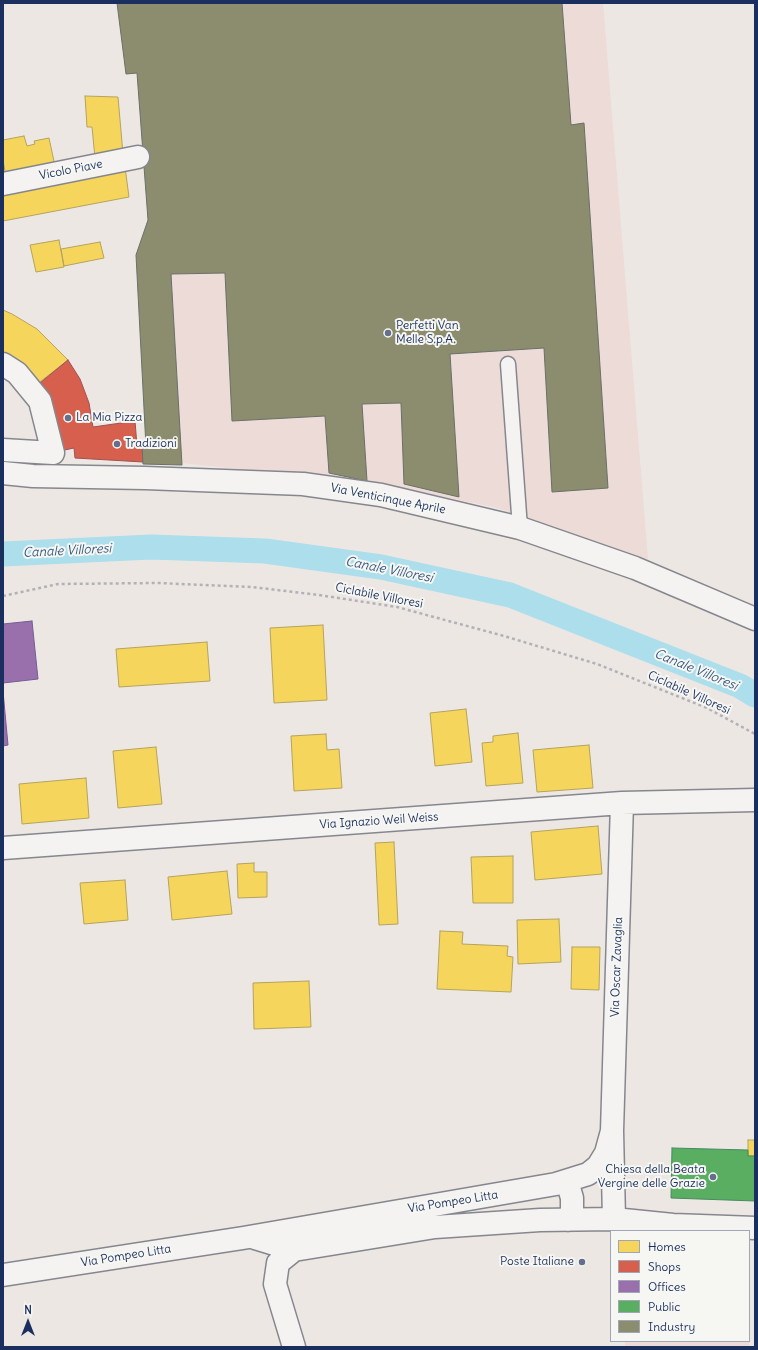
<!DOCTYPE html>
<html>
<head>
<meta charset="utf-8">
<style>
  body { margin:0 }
  #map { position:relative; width:758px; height:1350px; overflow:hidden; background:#ede7e4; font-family:Delius,sans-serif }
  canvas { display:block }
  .frame { position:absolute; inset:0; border:4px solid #1b2f5e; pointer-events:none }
  .legend { position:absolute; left:610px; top:1230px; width:140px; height:112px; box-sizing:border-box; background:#f6f6f2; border:1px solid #9ea6b7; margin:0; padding:5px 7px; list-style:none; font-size:12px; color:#1b2f5e }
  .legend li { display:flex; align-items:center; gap:8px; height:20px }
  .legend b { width:20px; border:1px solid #9ea6b7 }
  .north { position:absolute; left:8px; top:1302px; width:40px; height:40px; -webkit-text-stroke:3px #f6f6f2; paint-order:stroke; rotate:0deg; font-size:11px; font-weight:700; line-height:16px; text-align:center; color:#1b2f5e }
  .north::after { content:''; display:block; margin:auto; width:14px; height:18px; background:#1b2f5e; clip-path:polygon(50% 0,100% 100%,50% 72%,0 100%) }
</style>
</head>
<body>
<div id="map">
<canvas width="758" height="1350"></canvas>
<div class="frame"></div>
<ul class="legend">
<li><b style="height:11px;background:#f6d55c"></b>Homes</li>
<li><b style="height:11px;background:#d6604d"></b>Shops</li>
<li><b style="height:11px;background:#9970ab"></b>Offices</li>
<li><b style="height:11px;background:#5aae61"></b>Public</li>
<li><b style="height:11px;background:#8c8c6e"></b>Industry</li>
</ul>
<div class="north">N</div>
</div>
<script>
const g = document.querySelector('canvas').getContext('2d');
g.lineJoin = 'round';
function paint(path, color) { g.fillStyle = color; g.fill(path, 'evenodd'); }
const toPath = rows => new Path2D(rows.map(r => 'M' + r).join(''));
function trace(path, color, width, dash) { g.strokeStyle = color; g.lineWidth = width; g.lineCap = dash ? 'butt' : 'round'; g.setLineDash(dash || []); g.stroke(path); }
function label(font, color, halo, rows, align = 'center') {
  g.font = font + ' Delius,sans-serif'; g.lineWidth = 4; g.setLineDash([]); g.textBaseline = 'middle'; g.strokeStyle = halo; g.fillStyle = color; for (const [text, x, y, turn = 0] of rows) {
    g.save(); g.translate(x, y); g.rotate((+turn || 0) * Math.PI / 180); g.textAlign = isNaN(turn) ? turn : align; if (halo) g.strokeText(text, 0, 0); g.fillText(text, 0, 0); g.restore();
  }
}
const built = toPath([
  [117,3,603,3,648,559,494,507,378,484,182,463,182,465,143,464,142,447,146,446,148,220,137,74,126,74],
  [625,1341,749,1341,749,1347,625,1347]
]);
const homes = toPath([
  [85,96,118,97,123,154,95,158,92,127,87,127,85,96],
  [24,136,27,146,35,144,34,141,49,138,55,166,6,177,3,160,3,140,24,136],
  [125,167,129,197,3,221,3,191,125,167],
  [59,240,64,267,36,272,30,245,59,240],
  [100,242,104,258,64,266,61,249,100,242],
  [3,310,12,314,37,329,68,360,36,385,3,356,3,310],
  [323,625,327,700,274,703,270,628,323,625],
  [207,642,210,681,119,687,116,649,207,642],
  [466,709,472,762,435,766,430,713,466,709],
  [518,733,523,783,486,786,482,743,493,742,493,736,518,733],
  [326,734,327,750,339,749,342,788,294,791,291,736,326,734],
  [589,745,593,788,537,792,533,750,589,745],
  [156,747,162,804,118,808,113,751,156,747],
  [86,778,89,818,22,824,19,784,86,778],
  [598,826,602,874,535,880,531,832,598,826],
  [394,842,398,924,379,925,375,843,394,842],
  [513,856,513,903,473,903,471,857,513,856],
  [254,863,254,872,267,872,267,897,238,898,237,864,254,863],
  [227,871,232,914,172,920,168,877,227,871],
  [125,880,128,920,84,924,80,883,125,880],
  [559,919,561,962,518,964,517,920,559,919],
  [440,931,463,932,462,944,508,946,507,956,513,957,511,992,437,989,440,931],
  [572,947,600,947,599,990,571,989,572,947],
  [309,981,311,1027,254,1029,253,983,309,981],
  [748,1140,755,1140,755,1156,748,1156,748,1140]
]);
const shops = toPath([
  [68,360,80,379,89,403,93,427,135,421,137,446,142,447,143,462,75,458,74,448,60,451,54,413,40,383,68,360]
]);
const offices = toPath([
  [32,621,38,679,3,683,3,624,32,621],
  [3,691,8,745,3,746,3,691]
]);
const public = toPath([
  [672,1148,748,1150,748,1156,755,1156,755,1201,671,1198,672,1148]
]);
const industry = toPath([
  [117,3,562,3,571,125,584,123,608,488,552,492,544,348,450,354,459,497,404,484,401,403,362,404,367,481,329,473,325,416,232,421,225,273,171,274,182,465,143,464,142,447,146,447,136,255,148,220,137,73,126,74,117,3]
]);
const canal = toPath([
  [3,554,151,547,265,551,381,567,510,595,740,686,755,695]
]);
const path = toPath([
  [3,596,58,584,158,583,252,587,319,595,397,607,504,636,597,664,707,708,755,734]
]);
const lane = toPath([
  [508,364,520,528]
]);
const street = toPath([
  [3,184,138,157],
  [3,364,17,373,40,401,53,453,3,450],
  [3,848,622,803,755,800],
  [567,1181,572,1198,572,1210,568,1220],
  [614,1219,612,1131,622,803],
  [255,1238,294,1250,435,1227,540,1220,614,1219,673,1225,755,1228],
  [3,1275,243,1238,556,1184,588,1174,598,1166,606,1153,612,1131],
  [294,1347,275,1284,278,1263,294,1250,294,1240]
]);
const secondary = toPath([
  [3,473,33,476,145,478,303,484,381,495,520,528,635,568,755,619]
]);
const markers = [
  [388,333,4,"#646f8d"],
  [68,418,4,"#646f8d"],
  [117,444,4,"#646f8d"],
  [713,1177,4,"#646f8d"],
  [582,1262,4,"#646f8d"]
];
const streetNames = [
  ["Vicolo Piave",71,170,-11],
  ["Via Venticinque Aprile",388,499,11],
  ["Ciclabile Villoresi",379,596,11],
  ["Ciclabile Villoresi",689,693,24],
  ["Via Ignazio Weil Weiss",379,821,-4],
  ["Via Oscar Zavaglia",617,967,-88],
  ["Via Pompeo Litta",453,1202,-9],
  ["Via Pompeo Litta",126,1256,-9]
];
const poiNames = [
  ["Perfetti Van",396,326],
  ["Melle S.p.A.",396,340],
  ["La Mia Pizza",76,418],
  ["Tradizioni",125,444],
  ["Chiesa della Beata",705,1170,"right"],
  ["Vergine delle Grazie",705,1184,"right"],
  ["Poste Italiane",574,1262,"right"]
];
const waterNames = [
  ["Canale Villoresi",67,551,-3],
  ["Canale Villoresi",389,570,11],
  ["Canale Villoresi",696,670,22]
];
paint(built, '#ecdbd6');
paint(homes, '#f6d55c');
trace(homes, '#b4a35d', 1);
paint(shops, '#d6604d');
trace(shops, '#9e5152', 1);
paint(offices, '#9970ab');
trace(offices, '#735c94', 1);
paint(public, '#5aae61');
trace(public, '#478860', 1);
paint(industry, '#8c8c6e');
trace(industry, '#6a7069', 1);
trace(canal, '#acdeec', 25);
trace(lane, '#86878e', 17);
trace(street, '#86878e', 25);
trace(secondary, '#86878e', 25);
trace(path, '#b1b2b7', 2.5, [3, 3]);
trace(lane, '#f4f3f1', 14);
trace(street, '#f4f3f1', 22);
trace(secondary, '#f4f3f1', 22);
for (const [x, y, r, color] of markers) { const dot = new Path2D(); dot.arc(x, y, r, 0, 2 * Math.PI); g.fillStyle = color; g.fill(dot); trace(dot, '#f6f6f2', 1.5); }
label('12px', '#1b2f5e', '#f6f6f2', streetNames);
label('12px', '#1b2f5e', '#f6f6f2', poiNames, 'left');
label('italic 13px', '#385a82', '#f6f6f2', waterNames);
</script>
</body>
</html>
